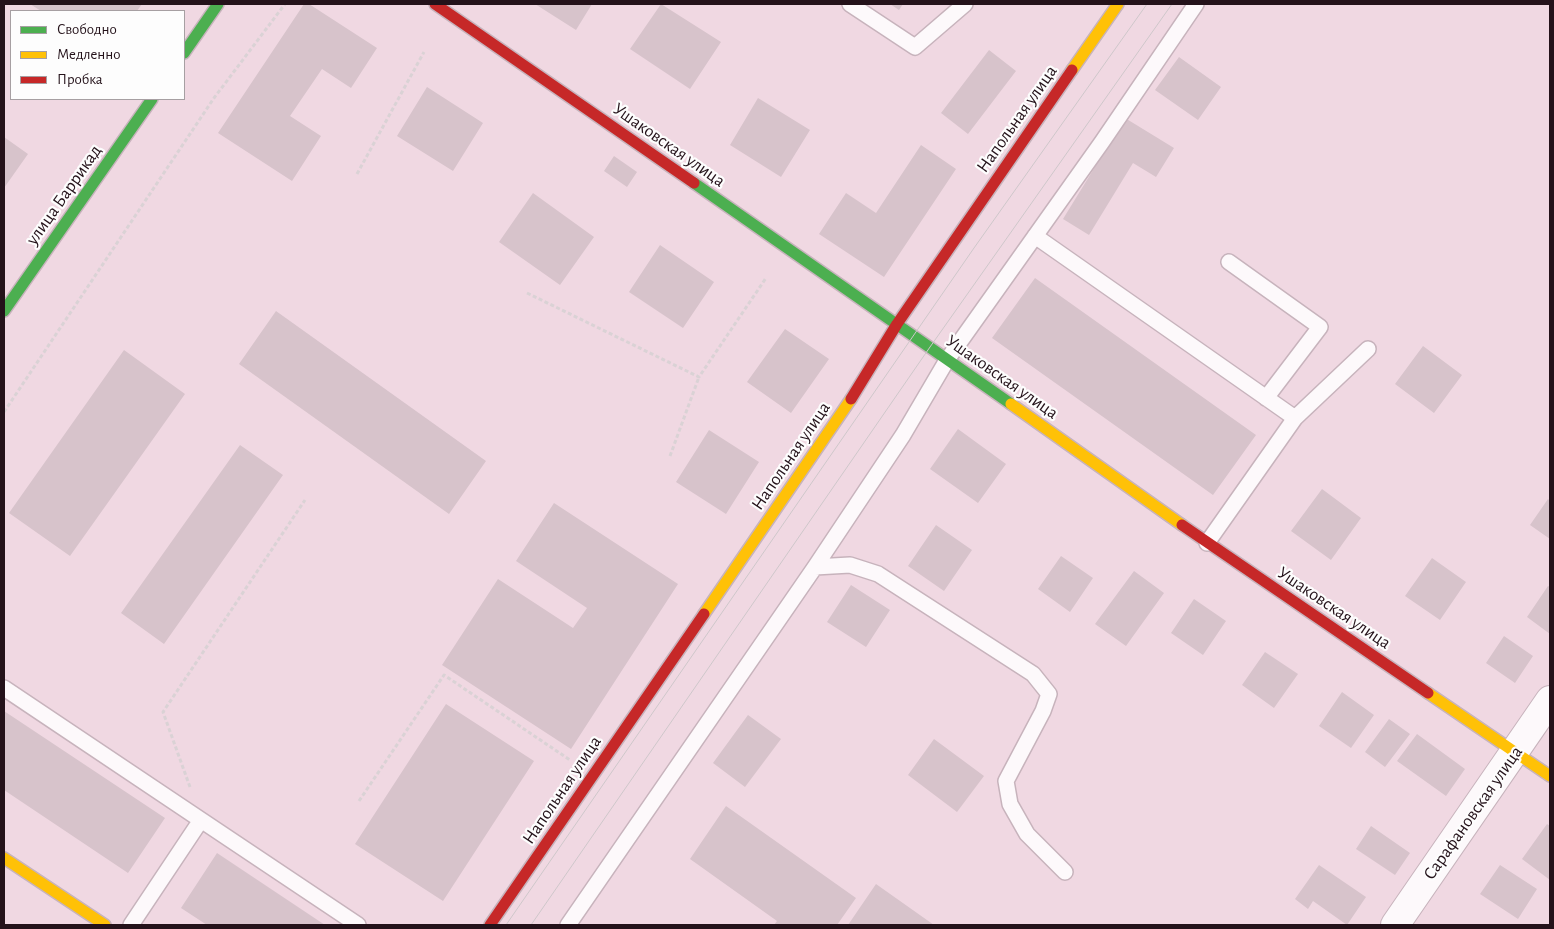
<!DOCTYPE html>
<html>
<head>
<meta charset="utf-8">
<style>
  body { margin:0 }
  #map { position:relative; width:1554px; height:929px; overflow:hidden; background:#f0d8e2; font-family:"Alegreya Sans",sans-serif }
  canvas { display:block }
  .frame { position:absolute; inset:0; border:5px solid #24121a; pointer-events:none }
  .legend { position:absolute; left:10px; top:10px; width:175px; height:90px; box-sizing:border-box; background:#fdfdfd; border:1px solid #a69fa2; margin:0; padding:6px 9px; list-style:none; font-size:15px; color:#24121a }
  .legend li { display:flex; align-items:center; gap:10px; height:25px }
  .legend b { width:25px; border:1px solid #a69fa2 }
</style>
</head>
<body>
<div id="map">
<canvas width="1554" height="929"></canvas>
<div class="frame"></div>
<ul class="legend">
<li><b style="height:6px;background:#4caf50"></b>Свободно</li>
<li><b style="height:6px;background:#ffc107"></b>Медленно</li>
<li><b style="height:6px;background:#c62828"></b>Пробка</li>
</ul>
</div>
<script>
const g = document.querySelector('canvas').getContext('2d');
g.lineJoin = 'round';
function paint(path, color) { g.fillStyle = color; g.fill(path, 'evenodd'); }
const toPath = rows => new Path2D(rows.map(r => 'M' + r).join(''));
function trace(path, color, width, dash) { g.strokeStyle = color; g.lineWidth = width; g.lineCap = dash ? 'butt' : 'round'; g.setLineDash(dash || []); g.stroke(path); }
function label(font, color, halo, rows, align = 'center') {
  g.font = font + ' "Alegreya Sans",sans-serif'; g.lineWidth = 4.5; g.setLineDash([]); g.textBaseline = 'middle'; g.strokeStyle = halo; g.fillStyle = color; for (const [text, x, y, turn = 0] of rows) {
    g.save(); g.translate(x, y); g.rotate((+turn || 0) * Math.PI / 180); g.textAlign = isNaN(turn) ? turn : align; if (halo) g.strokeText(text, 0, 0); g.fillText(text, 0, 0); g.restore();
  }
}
const building = toPath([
  [30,4,142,4,137,11,41,11],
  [304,4,309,4,377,48,351,88,322,69,290,116,321,136,292,181,218,133],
  [535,4,592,4,576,30],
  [661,4,721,42,690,89,630,49],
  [890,4,903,4,899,10],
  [989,50,1016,71,968,134,941,113],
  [1179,57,1221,87,1198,120,1155,90],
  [427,87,483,123,453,171,397,136],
  [758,98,810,130,781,177,730,145],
  [1125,118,1174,148,1156,177,1133,163,1089,235,1063,219],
  [4,137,28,154,4,188],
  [921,145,956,169,884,277,819,234,846,193,876,213],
  [614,156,637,172,627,187,604,171],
  [533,193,594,237,560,285,499,242],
  [660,245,714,282,683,328,629,292],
  [1035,278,1256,435,1213,495,992,338],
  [276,311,486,461,449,514,239,364],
  [785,329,829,359,791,413,747,382],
  [1423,346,1462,375,1434,413,1395,384],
  [124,350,185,394,70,556,9,513],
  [958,429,1006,464,978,503,930,469],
  [709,430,759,462,726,514,676,482],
  [240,445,283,475,164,644,121,613],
  [1322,489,1361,518,1331,560,1291,531],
  [1548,499,1550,501,1550,539,1530,525],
  [554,503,678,584,571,749,442,665,498,579,573,628,587,608,516,561],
  [936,525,972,550,944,591,908,566],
  [1061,556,1093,578,1070,612,1038,589],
  [1432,558,1466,582,1440,620,1405,596],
  [1134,571,1164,593,1126,646,1095,624],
  [851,585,890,610,866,647,827,622],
  [1548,586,1550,587,1550,634,1527,617],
  [1194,599,1226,621,1203,655,1171,633],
  [1504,636,1533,656,1515,683,1486,663],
  [1265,652,1298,674,1274,708,1242,685],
  [1342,692,1374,715,1351,748,1319,726],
  [446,704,534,761,443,901,355,844],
  [4,711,165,818,128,873,4,790],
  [748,715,781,739,745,787,713,763],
  [1389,719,1410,734,1385,767,1365,752],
  [1417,734,1465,769,1446,796,1397,761],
  [934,739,984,776,957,812,908,775],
  [726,806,856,898,837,925,774,925,777,921,690,859],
  [1547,824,1550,826,1550,880,1522,859],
  [1371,826,1410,853,1395,875,1356,849],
  [217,853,325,925,207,925,181,908],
  [1319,865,1366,897,1347,925,1313,901,1308,909,1295,899],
  [1500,865,1537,889,1518,919,1480,894],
  [876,884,934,925,848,925]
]);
const path = toPath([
  [357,174,424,52],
  [527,293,699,377,766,278],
  [4,412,214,98,285,4],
  [670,456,699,377],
  [190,787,163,712,305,500],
  [359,801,444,675,570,760]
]);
const lane = toPath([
  [850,4,915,47,965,4],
  [1035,236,1295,418,1207,543],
  [1229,262,1320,327,1266,398],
  [1295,418,1368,349],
  [815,567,850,565,878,574,1033,674,1049,694,1043,711,1006,781,1010,804,1027,834,1065,872],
  [4,688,201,820],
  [131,925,201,820,358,925],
  [568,925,815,567,903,435,947,360,1102,142,1196,4]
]);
const street = toPath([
  [1395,925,1550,700]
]);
const fast = toPath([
  [184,53,218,4],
  [694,183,1011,404],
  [4,311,152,99]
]);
const slow = toPath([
  [1072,70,1118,4],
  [1011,404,1182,525],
  [704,614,851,399],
  [1428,693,1550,776],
  [4,858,105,925]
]);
const jam = toPath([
  [435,4,694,183],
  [851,399,897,324,1072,70],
  [1182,525,1428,693],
  [490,925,704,614]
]);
const tram = toPath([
  [506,925,974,248,1147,4],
  [531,925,930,347,1172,4]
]);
const streetNames = [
  ["Напольная улица",1017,119,-55],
  ["Ушаковская улица",669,145,35],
  ["улица Баррикад",64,195,-55],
  ["Ушаковская улица",1002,377,35],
  ["Напольная улица",791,456,-56],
  ["Ушаковская улица",1334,608,34],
  ["Напольная улица",562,790,-56],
  ["Сарафановская улица",1473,813,-55]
];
paint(building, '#d7c3cb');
trace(lane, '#c7b3bc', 18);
trace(street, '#c7b3bc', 30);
trace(fast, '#c7b3bc', 14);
trace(slow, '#c7b3bc', 14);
trace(jam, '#c7b3bc', 14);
trace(path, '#dad2d5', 3, [4, 2.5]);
trace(lane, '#fdf9fb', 15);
trace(street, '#fdf9fb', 28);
trace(fast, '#4caf50', 11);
trace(slow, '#ffc107', 11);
trace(jam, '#c62828', 11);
trace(tram, '#cec7ca', 1);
label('18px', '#24121a', '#fdfdfd', streetNames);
</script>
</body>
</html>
